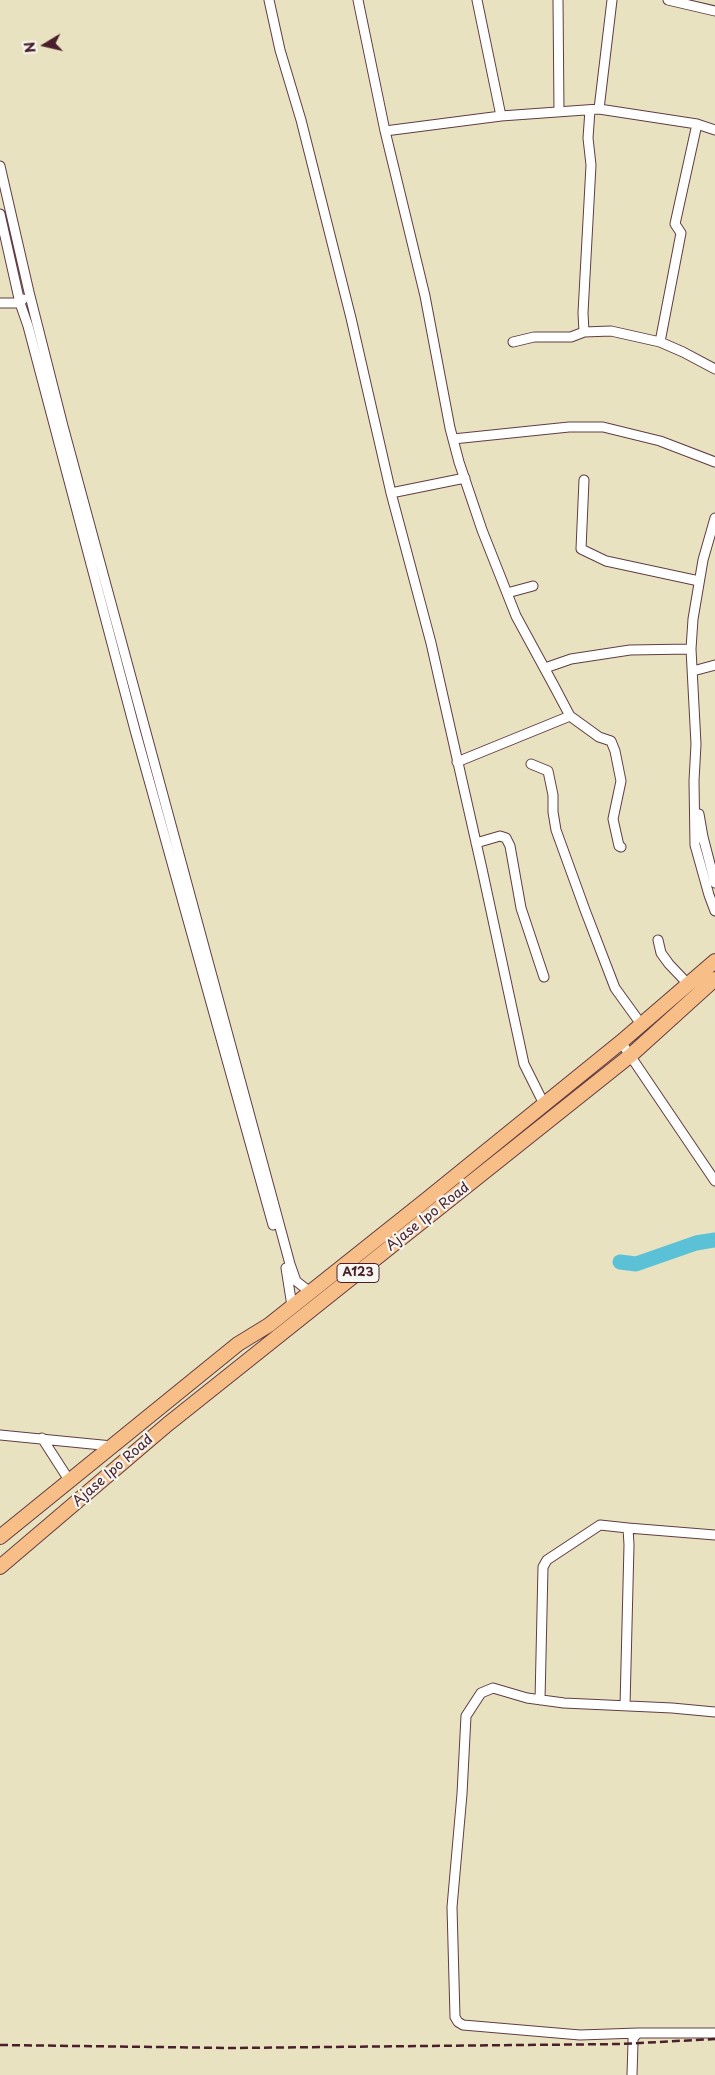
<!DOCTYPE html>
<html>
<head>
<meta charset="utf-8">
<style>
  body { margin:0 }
  #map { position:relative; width:715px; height:2075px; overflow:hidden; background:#e8e2c1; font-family:"Playpen Sans",sans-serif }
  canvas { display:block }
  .north { position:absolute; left:20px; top:20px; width:50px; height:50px; -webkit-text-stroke:4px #f6f6f2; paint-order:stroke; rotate:261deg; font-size:14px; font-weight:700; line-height:20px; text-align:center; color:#4a1f2b }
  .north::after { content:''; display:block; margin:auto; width:18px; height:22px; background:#4a1f2b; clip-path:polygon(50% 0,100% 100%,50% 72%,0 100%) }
</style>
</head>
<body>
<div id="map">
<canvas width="715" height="2075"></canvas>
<div class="north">N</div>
</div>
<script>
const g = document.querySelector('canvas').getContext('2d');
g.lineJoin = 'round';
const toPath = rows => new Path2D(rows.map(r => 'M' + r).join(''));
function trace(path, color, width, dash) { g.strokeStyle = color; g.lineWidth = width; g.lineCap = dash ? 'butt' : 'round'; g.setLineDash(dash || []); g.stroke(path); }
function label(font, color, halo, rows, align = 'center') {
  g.font = font + ' "Playpen Sans",sans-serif'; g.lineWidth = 4.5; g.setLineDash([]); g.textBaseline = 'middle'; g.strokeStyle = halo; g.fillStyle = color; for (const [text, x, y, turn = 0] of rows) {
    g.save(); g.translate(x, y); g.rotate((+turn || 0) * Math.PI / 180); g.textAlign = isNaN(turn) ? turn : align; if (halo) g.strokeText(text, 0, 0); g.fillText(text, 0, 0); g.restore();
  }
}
const river = toPath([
  [620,1262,636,1264,696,1243,715,1240]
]);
const minor = toPath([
  [269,0,280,50,301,120,351,318,391,493,431,643,482,869,524,1064,544,1104],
  [358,0,385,131,425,296,450,428,459,462,482,530,516,616,553,684,570,716,599,737,611,741,615,751,621,781,613,819,619,846,621,847],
  [477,0,501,116],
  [558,0,559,112],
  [668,0,715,11],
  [599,109,612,0],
  [385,131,501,116,599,109,697,124,715,130],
  [0,166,29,292,63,426,290,1264,296,1281,310,1292],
  [0,214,20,303,28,326,135,730,273,1225],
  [0,303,20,303,23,299],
  [584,332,583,313,591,165,588,138,590,110],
  [513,342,534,337,571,337,584,332,611,331,660,342,683,352,715,369],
  [660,342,681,233,675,224,697,124],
  [453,439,569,427,603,427,660,441,715,462],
  [584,480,581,549,606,561,699,581],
  [391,493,465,478],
  [715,518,703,560,693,619,691,649,696,744,694,781,695,845,709,895,715,911],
  [507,593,533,586],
  [545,668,571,659,630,650,691,649],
  [693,671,715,665],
  [457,762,570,716],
  [531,764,548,771,553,795,553,812,556,830,585,910,615,988,641,1024],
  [699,814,703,837,715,883],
  [476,843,500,836,506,838,510,846,521,908,544,977],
  [658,940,661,953,669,964,688,984],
  [621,1042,715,1181],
  [286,1268,292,1306],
  [0,1435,112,1446],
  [42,1438,69,1480],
  [628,1528,715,1535],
  [540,1700,543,1567,547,1560,600,1525,628,1528,629,1545,625,1706],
  [638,2033,580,2035,463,2025,458,2022,455,2017,452,1907,462,1794,466,1716,481,1693,493,1688,527,1698,564,1703,672,1708,715,1712],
  [632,2075,633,2043,633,2038,638,2033,715,2033]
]);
const highway = toPath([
  [0,1537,238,1344,269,1325,426,1200,621,1042,715,961],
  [0,1567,168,1424,631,1055,715,979]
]);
const rail = toPath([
  [0,2045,232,2048,621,2044,715,2039]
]);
const shields = [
  [358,1273,42]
];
const shieldNames = [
  ["A123",358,1273]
];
const streetNames = [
  ["Ajase Ipo Road",428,1217,-38],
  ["Ajase Ipo Road",113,1471,-41]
];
trace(river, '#5ac1d7', 15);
trace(minor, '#623c42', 11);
trace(highway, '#623c42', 16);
trace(minor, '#fff', 9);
trace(highway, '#f7be87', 14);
trace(rail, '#4a1f2b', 2.5, [8, 4]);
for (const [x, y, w] of shields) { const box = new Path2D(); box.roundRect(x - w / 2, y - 9.5, w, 19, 4); g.fillStyle = '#f6f6f2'; g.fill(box); trace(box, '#4a1f2b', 1); }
label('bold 12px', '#4a1f2b', null, shieldNames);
label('14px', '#4a1f2b', '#f6f6f2', streetNames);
</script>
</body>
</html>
